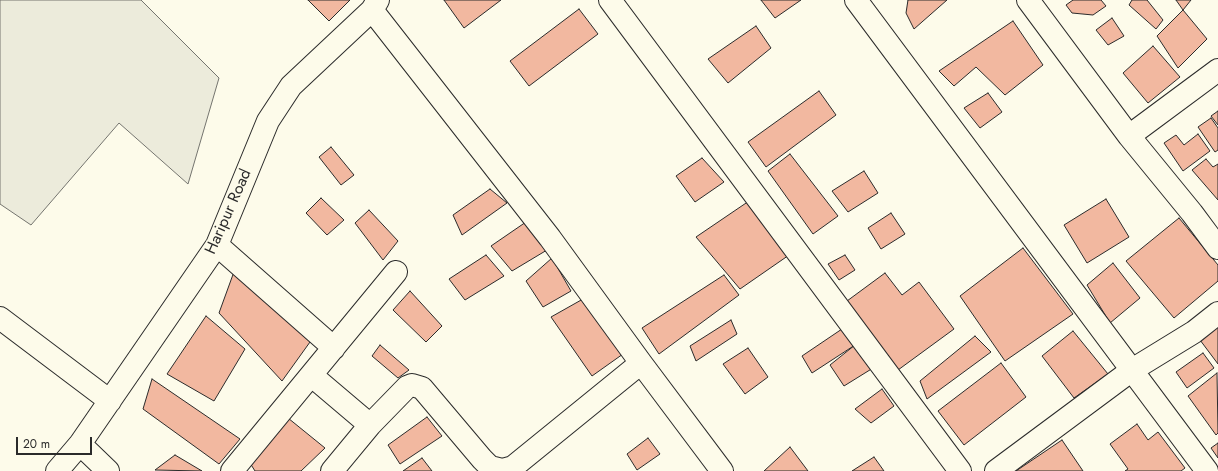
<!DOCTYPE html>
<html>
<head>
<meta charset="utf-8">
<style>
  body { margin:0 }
  #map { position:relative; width:1218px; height:471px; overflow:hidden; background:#fdfbea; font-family:Jost,sans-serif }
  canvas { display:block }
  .scale { position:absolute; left:16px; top:437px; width:76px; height:18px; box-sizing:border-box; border:2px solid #2b2b2b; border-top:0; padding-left:5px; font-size:12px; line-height:14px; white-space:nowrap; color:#2b2b2b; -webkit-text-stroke:3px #fdfbea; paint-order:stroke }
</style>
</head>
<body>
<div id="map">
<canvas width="1218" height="471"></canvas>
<div class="scale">20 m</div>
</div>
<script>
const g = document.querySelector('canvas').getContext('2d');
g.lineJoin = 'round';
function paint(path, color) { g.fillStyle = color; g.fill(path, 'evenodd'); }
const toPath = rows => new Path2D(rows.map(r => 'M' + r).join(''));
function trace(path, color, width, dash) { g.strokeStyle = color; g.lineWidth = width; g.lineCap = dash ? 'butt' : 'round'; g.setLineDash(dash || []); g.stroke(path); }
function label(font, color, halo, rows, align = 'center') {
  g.font = font + ' Jost,sans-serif'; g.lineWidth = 3; g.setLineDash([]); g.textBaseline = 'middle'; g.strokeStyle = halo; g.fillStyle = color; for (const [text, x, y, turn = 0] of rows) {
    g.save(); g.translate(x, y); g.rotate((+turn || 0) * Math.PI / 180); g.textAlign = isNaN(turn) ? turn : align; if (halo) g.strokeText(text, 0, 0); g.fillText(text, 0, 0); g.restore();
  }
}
const green = toPath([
  [0,0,141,0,219,78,188,184,119,123,31,225,0,204,0,0]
]);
const building = toPath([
  [308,0,350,0,329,21,308,0],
  [444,0,501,0,464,28,444,0],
  [761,0,801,0,775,18,761,0],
  [908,0,947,0,914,29,906,13,908,0],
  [1073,0,1101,0,1106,6,1093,15,1072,13,1066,5,1073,0],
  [1132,0,1147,0,1163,20,1156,29,1129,5,1132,0],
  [1176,0,1191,0,1183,10,1176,0],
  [579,9,598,34,529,86,510,61,579,9],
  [1183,10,1207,39,1178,68,1157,36,1183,10],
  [1112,18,1124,36,1108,45,1096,30,1112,18],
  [1013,21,1043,65,1005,95,976,67,954,86,939,71,1013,21],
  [756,26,771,48,728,83,708,59,756,26],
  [1153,46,1180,77,1148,103,1123,73,1153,46],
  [819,91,836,115,766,167,748,142,819,91],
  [988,93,1002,112,980,128,964,108,988,93],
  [1218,111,1218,125,1211,116,1218,111],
  [1211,118,1218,128,1218,150,1215,152,1198,127,1211,118],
  [1198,134,1210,151,1183,171,1164,143,1176,135,1184,145,1198,134],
  [331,147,354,175,341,185,319,157,331,147],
  [790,154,838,216,813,234,768,171,790,154],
  [702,158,724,182,695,202,676,176,702,158],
  [1206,159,1213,167,1218,164,1218,200,1192,170,1206,159],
  [864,171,878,193,848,212,832,191,864,171],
  [490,189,507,203,462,235,453,215,490,189],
  [321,198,344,220,327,235,306,213,321,198],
  [752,199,792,253,740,289,696,237,752,199],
  [1106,199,1129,237,1087,263,1064,225,1106,199],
  [369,210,398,241,383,260,355,223,369,210],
  [891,213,905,234,881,249,868,228,891,213],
  [1179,218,1218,265,1218,281,1174,318,1126,261,1179,218],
  [526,222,547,250,512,271,491,246,526,222],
  [1023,248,1073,314,1005,361,960,296,1023,248],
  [486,255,504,276,465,300,449,279,486,255],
  [845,255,855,270,839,280,828,264,845,255],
  [552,258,571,291,543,307,526,281,552,258],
  [1113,263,1140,298,1110,323,1087,285,1113,263],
  [235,269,310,342,282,381,219,313,235,269],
  [885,273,902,295,919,282,954,329,898,370,847,301,885,273],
  [724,275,739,295,659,354,642,328,724,275],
  [410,291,442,326,426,342,393,310,410,291],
  [583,299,623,354,592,376,551,317,583,299],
  [1218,314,1218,364,1194,332,1218,314],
  [206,316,245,349,214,401,167,374,206,316],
  [731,320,737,334,696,361,690,346,731,320],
  [842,329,855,345,812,373,802,356,842,329],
  [1073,331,1108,374,1074,398,1042,356,1073,331],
  [975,336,991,352,927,399,920,381,975,336],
  [380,345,409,370,398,378,372,356,380,345],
  [855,345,873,368,844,386,830,365,855,345],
  [748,348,768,377,745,394,723,364,748,348],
  [1203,353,1214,368,1187,388,1176,372,1203,353],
  [1001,363,1026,397,964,445,938,411,1001,363],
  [1217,373,1218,433,1216,435,1188,396,1217,373],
  [152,379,240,439,219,464,143,409,152,379],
  [882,389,894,406,871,423,855,409,882,389],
  [427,417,442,436,400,464,388,445,427,417],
  [288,418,325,448,301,471,255,471,250,463,288,418],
  [1137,424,1148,440,1158,432,1185,468,1181,471,1125,471,1128,469,1110,444,1137,424],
  [648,438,660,454,637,470,627,454,648,438],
  [1062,440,1083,471,1016,471,1062,440],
  [1218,443,1218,458,1211,448,1218,443],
  [790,447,808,471,764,471,790,447],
  [175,455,202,471,155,470,175,455],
  [874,457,884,471,852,471,874,457],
  [422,458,432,471,403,471,422,458]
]);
const minor = toPath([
  [610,0,960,471],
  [856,0,1207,471],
  [1028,0,1129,136,1192,213,1218,248],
  [372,10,550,238,641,363,722,471],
  [1129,136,1218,70],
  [217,245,334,348],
  [0,318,110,401],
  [311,375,370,425],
  [80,444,108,471],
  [57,471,80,444,217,245,268,121,291,86,372,10,378,0],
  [232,471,396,272],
  [332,471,370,425,407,387,412,385,422,388,482,459,490,467,502,470,513,467,641,363],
  [996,471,1132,370,1194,332,1218,313]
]);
const streetNames = [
  ["Haripur Road",229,212,-66]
];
paint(green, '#ecebdb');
trace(green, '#74746e', 1);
paint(building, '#f2b8a0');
trace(building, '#2b2b2b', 1);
trace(minor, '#2b2b2b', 24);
trace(minor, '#fdfbea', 22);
label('16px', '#2b2b2b', '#fdfbea', streetNames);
</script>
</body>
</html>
